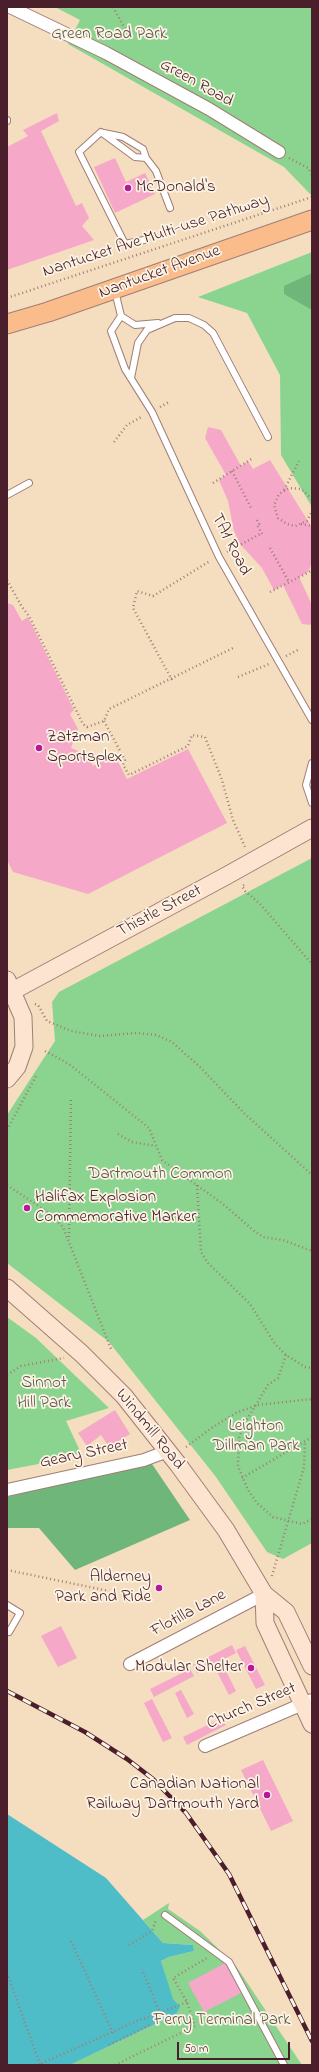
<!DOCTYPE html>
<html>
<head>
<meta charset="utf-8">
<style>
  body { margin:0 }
  #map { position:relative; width:319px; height:2072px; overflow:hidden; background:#f5ddc0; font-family:"Indie Flower",sans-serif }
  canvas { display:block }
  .frame { position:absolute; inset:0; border:8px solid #4a1f2b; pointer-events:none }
  .scale { position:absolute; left:177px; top:2042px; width:113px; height:18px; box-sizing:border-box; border:2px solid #4a1f2b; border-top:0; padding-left:5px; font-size:12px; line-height:14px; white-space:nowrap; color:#4a1f2b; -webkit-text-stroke:3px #fcf5e5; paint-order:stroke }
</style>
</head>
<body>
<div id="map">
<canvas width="319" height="2072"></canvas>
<div class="frame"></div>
<div class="scale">50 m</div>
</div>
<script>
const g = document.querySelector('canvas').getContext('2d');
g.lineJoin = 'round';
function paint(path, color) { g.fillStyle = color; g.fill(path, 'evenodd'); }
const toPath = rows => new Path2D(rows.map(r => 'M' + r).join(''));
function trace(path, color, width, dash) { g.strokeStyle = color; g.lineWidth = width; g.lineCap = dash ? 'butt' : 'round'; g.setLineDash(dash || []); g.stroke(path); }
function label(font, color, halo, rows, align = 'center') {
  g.font = font + ' "Indie Flower",sans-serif'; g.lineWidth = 3.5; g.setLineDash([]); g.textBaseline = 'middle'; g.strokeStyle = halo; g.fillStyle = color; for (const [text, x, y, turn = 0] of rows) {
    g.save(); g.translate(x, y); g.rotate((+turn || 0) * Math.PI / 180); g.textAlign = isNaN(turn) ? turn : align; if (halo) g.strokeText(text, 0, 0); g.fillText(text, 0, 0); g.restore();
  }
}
const green = toPath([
  [55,7,312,7,312,196,284,167,68,44,80,20],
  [312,252,312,507,281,455,280,375,247,313,198,297],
  [312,858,312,1543,283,1559,267,1552,216,1477,109,1342,7,1263,7,1115,55,1041,52,1002,59,992],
  [7,1317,36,1338,109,1408,66,1421,81,1453,49,1462,7,1470],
  [169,1903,168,1909,200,1931,236,1966,302,2065,70,2065,176,2014,161,1961,169,1957,194,1951,193,1945,163,1943,143,1920]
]);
const forest = toPath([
  [312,273,312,310,284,294,284,286],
  [150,1461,190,1520,75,1570,39,1528,7,1528,7,1497]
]);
const water = toPath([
  [7,1814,106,1878,163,1943,193,1945,194,1951,169,1957,161,1961,173,1999,180,2007,176,2014,70,2065,7,2065]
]);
const building = toPath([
  [57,113,59,121,41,131,76,206,82,203,89,218,82,226,94,240,7,270,7,147,28,136,23,130],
  [115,158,126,182,145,173,155,194,115,213,94,167],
  [208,427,221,430,241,466,248,461,253,469,270,460,311,526,312,562,308,572,299,577,312,605,312,625,302,624,283,585,274,590,262,568,240,544,234,531,228,501,219,480,226,475,205,438],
  [7,603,13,605,22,621,28,617,74,710,70,714,78,729,71,748,88,755,93,766,114,754,127,779,188,749,227,823,88,894,13,872,7,860],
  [115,1410,130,1434,109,1447,101,1435,87,1446,78,1433],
  [61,1626,77,1658,58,1667,41,1636],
  [232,1645,236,1653,197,1673,193,1665],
  [245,1646,265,1685,256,1689,236,1650],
  [224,1667,236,1691,229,1695,216,1670],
  [190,1669,194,1676,154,1697,150,1689],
  [181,1690,194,1714,187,1718,175,1693],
  [152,1699,172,1738,163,1742,144,1703],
  [222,1718,226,1725,187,1745,183,1737],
  [263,1760,293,1821,271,1831,241,1770],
  [227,1962,243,1992,204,2012,188,1983]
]);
const path = toPath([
  [113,7,128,34],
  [289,158,308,168,312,175],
  [7,298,312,197],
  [160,407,169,402],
  [114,442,127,425,143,416],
  [232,471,251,508],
  [213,483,253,458],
  [284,490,299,461],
  [312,499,301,489,289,488,279,494,274,505,278,518,287,524,295,526,307,521,312,511],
  [257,520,259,524,257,525,262,534],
  [301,524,312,526],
  [270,548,289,582],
  [227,552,262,533],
  [7,580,22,607,29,616,83,724,87,727,104,721,109,709,233,648],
  [270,592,311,571],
  [286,656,300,649],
  [238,677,269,664],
  [172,680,133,608,137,591,153,596,210,561],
  [104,721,125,760,123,765,129,775,188,746,192,735,205,737,222,780,233,820,245,847],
  [244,885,242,886,245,891,260,904,312,964],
  [35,1004,38,1005,47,1021,71,1031,100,1036,136,1033,156,1035,172,1042,200,1067,244,1113,312,1175],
  [45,1051,69,1064,149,1128,162,1160,223,1204,253,1230,263,1237,283,1240,312,1251],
  [7,1130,36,1076],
  [118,1134,132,1142,156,1146],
  [7,1185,46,1211,63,1227,111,1349],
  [197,1185,201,1252,208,1263,250,1304,275,1344,286,1355,305,1367,312,1368],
  [69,1237,71,1098],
  [286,1355,278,1378,268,1385,243,1426,239,1438,238,1466,248,1490,257,1503,273,1517,302,1524,312,1519],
  [7,1375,21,1366,64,1358],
  [186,1447,213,1427,236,1413,257,1405,312,1399],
  [242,1478,312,1437],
  [7,1570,109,1591],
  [272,1576,304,1467,305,1441],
  [71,1941,113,2033],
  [129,1945,152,1931,156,1920],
  [7,1973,40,2064],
  [160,2013,187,2002],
  [109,2045,150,2025],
  [38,2065,137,2021,160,2013,142,1969],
  [115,2065,195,2026,187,2002,173,1978,207,1958]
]);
const service = toPath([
  [7,120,7,121],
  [104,133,123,137,143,149,146,158],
  [144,240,125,244,79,152,101,132,135,157,146,158,156,171,170,208],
  [115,291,121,316,135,325,158,323],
  [121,316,111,331,125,369,152,412,219,557,312,720],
  [131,378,138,343,147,330,175,318,189,318,204,325,213,333,268,437],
  [7,495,29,483],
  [312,763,306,785,312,803],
  [7,1605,20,1613,9,1632],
  [165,1915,229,1962,284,2065]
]);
const minor = toPath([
  [10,7,106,53,209,109,279,152],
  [7,1490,144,1460,168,1451],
  [130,1664,264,1594],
  [205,1746,312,1700]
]);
const secondary = toPath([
  [7,980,23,1017,24,1047,17,1067,7,1079],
  [7,994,226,876,312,828],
  [7,1288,82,1354,124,1396,177,1463,226,1530,264,1594,286,1612,312,1666],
  [264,1594,265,1623,312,1724]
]);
const primary = toPath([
  [7,324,48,312,312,220]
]);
const rail = toPath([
  [7,1691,85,1732,127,1759,153,1779,186,1813,229,1874,312,2041]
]);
const markers = [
  [128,188,4,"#b5179e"],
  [39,748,4,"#b5179e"],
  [27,1208,4,"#b5179e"],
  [159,1588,4,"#b5179e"],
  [251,1668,4,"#b5179e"],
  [267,1795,4,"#b5179e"]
];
const parkNames = [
  ["Green Road Park",109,35],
  ["Dartmouth Common",160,1175],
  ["Sinnot",44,1384],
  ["Hill Park",44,1404],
  ["Leighton",256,1427],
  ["Dillman Park",256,1447],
  ["Ferry Terminal Park",222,2021]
];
const streetNames = [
  ["Green Road",196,84,29],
  ["Nantucket Ave Multi-use Pathway",156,237,-18],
  ["Nantucket Avenue",160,273,-20],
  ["TA1 Road",230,545,63],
  ["Thistle Street",160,912,-28],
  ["Windmill Road",149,1430,51],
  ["Geary Street",84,1455,-12],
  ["Flotilla Lane",189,1614,-28],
  ["Church Street",252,1707,-23]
];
const poiNames = [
  ["McDonald's",136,188],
  ["Zatzman",47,738],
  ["Sportsplex",47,758],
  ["Halifax Explosion",35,1198],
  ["Commemorative Marker",35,1218],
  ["Alderney",151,1578,"right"],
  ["Park and Ride",151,1598,"right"],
  ["Modular Shelter",243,1668,"right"],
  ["Canadian National",259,1785,"right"],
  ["Railway Dartmouth Yard",259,1805,"right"]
];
paint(green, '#8ad490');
paint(forest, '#6fb67a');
paint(water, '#4fbdc8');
paint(building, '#f5a8c7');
trace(service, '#a07e76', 8);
trace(minor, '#a07e76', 14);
trace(secondary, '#a07e76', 19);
trace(primary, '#a07e76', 21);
trace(path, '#a07e76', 2.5, [1, 3]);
trace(service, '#fff', 6);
trace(minor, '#fff', 12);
trace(secondary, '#fde4d1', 17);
trace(primary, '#fabc8b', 19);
trace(rail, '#4a1f2b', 4.5);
trace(rail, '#fcf5e5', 3, [9]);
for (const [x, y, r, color] of markers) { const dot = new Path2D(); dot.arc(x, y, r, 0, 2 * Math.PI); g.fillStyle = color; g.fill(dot); trace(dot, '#fcf5e5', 1.5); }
label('17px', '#5d5549', '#fcf5e5', parkNames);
label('17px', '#4a1f2b', '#fcf5e5', streetNames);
label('17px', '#4a1f2b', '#fcf5e5', poiNames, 'left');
</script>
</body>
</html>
